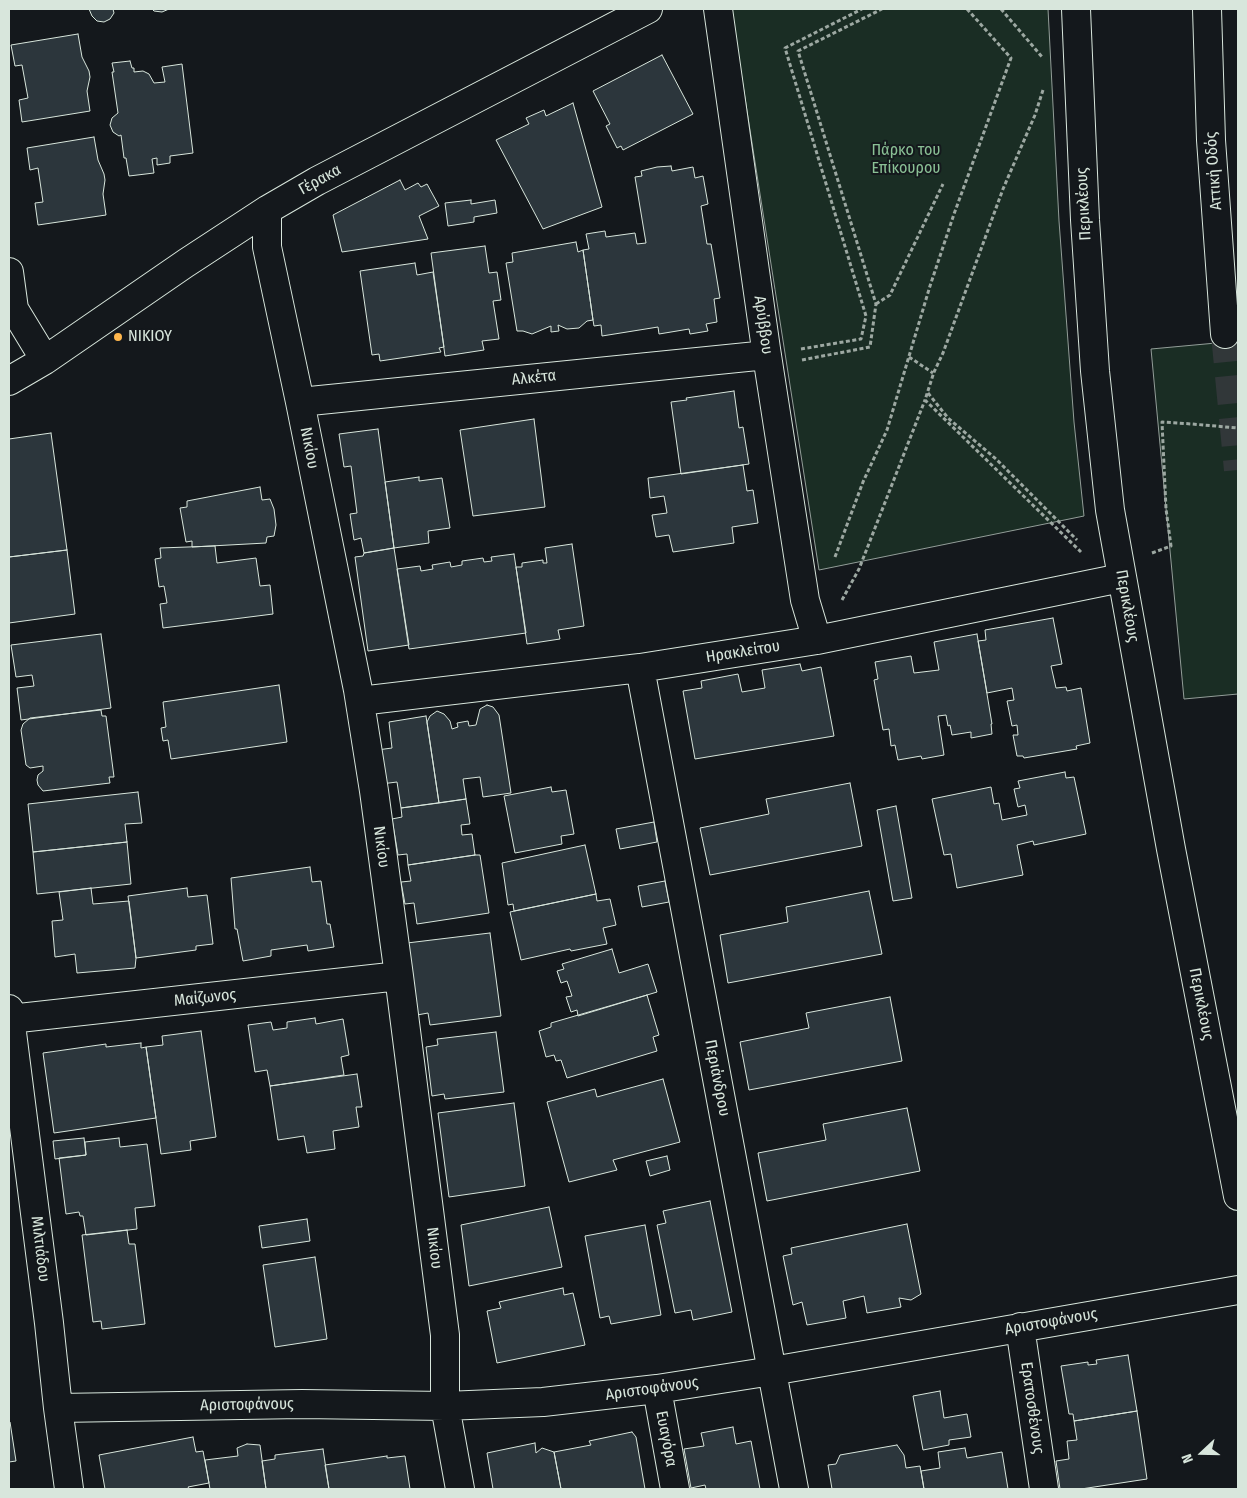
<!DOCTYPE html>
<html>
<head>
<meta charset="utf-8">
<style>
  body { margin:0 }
  #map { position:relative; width:1247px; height:1498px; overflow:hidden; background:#14181c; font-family:"Fira Sans Condensed",sans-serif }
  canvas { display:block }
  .frame { position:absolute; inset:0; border:10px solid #d8e6dc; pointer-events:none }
  .north { position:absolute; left:1177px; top:1428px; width:50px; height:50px; -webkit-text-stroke:4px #14181c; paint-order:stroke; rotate:249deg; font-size:14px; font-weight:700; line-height:20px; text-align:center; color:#d8e6dc }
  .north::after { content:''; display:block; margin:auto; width:18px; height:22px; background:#d8e6dc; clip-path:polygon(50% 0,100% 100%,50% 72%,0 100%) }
</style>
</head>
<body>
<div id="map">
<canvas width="1247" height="1498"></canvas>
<div class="frame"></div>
<div class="north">N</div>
</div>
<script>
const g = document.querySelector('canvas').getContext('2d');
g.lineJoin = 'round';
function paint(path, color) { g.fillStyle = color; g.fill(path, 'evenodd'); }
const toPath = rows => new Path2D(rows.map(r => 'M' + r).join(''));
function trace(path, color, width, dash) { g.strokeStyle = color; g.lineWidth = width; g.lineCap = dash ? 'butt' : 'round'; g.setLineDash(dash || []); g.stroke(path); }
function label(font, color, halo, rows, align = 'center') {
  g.font = font + ' "Fira Sans Condensed",sans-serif'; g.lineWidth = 4; g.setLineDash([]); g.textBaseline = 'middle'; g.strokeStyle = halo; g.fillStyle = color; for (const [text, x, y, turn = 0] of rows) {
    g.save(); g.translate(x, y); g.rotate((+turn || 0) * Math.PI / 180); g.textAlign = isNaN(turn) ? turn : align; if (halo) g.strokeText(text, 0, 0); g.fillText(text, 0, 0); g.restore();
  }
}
const green = toPath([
  [731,9,1048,9,1059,221,1074,422,1084,516,819,570,731,9],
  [1238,341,1238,694,1184,699,1151,349,1238,341]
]);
const building = toPath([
  [89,9,113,9,114,13,110,19,104,22,97,21,92,16,89,9],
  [152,9,169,9,162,12,154,11,152,9],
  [78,34,82,57,89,71,90,77,87,91,90,111,22,122,19,100,28,98,22,65,15,66,11,45,78,34],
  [662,55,693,114,623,150,621,146,617,148,606,126,610,124,593,91,662,55],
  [130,61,132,68,134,68,134,72,143,71,149,74,154,83,165,82,162,67,182,64,193,153,170,156,170,163,157,165,157,158,152,159,154,173,129,176,126,158,124,158,121,135,119,136,113,132,110,125,112,118,118,113,112,72,114,72,112,63,130,61],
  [573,103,602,207,543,229,496,140,529,124,526,118,544,110,546,116,573,103],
  [94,137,98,160,104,174,105,180,103,194,106,215,38,225,35,203,43,202,38,168,30,170,27,148,94,137],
  [671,166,672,171,693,167,695,178,703,176,708,204,701,206,707,244,711,244,720,298,714,299,717,322,706,324,708,331,690,334,689,329,659,334,658,327,602,336,601,325,594,326,593,320,583,250,589,249,586,234,605,231,606,237,635,233,637,244,646,243,635,177,642,176,641,171,657,167,671,166],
  [400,180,405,190,418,183,421,187,427,184,439,206,419,216,428,239,342,252,333,215,400,180],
  [471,200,471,204,495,200,497,213,474,217,474,222,448,226,445,203,471,200],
  [576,242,578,252,583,250,593,320,587,321,579,328,567,329,558,325,559,331,551,332,551,326,532,334,523,331,517,331,506,263,513,262,512,253,576,242],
  [485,246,489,273,497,272,501,300,493,301,499,339,482,341,484,350,445,356,431,253,485,246],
  [415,263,417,275,433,272,444,347,439,348,441,352,380,361,379,354,372,355,360,271,415,263],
  [734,391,739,428,743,427,749,464,681,474,671,402,687,400,686,398,734,391],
  [534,419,545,507,473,516,460,430,534,419],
  [378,429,394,548,364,553,361,538,354,540,350,514,357,513,351,466,344,467,339,434,378,429],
  [51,433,67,550,9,557,9,439,51,433],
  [743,465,747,491,753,490,758,523,732,527,734,543,673,552,669,535,656,537,652,515,667,513,664,496,650,498,648,478,743,465],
  [419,477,419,481,442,478,450,528,428,531,429,543,394,548,385,482,419,477],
  [260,487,262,500,270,499,274,509,276,525,274,536,267,537,266,543,192,547,192,541,186,542,180,508,187,507,187,501,260,487],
  [572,544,584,626,558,630,560,639,527,644,516,567,522,567,522,563,543,560,543,563,547,563,545,548,572,544],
  [215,546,217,563,256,558,260,586,270,585,273,614,163,628,160,604,167,603,164,586,159,587,155,559,161,558,160,548,215,546],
  [394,548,409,645,368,651,355,557,363,556,364,553,394,548],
  [67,550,75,614,9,623,9,557,67,550],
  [514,554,526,633,409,649,397,569,420,566,421,571,433,569,432,565,450,562,451,567,462,565,462,561,483,558,484,562,492,561,491,557,514,554],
  [1053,618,1062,664,1051,666,1056,688,1066,687,1067,691,1081,688,1090,743,1076,746,1077,749,1024,758,1023,756,1017,756,1013,735,1018,735,1017,725,1012,726,1007,701,1014,700,1012,688,987,693,978,641,986,640,985,630,1053,618],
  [101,634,111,708,21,720,17,688,34,686,32,675,16,677,11,645,101,634],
  [977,634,992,724,991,724,992,734,971,738,971,732,952,735,950,725,948,726,946,715,938,716,944,755,922,759,921,756,898,760,895,745,891,746,889,729,883,730,874,680,878,679,875,662,911,656,914,673,939,670,934,642,977,634],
  [800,664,802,671,821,667,834,736,695,759,683,691,702,688,701,681,738,674,742,692,765,688,762,670,800,664],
  [279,685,287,742,171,759,168,740,163,741,161,728,166,727,163,702,279,685],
  [487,705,493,707,499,715,511,793,483,797,480,777,463,779,466,799,439,803,427,722,430,716,437,711,444,714,450,721,452,729,458,727,457,723,468,721,469,726,476,725,480,709,487,705],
  [101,710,102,716,106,716,114,777,109,777,110,783,43,791,38,785,37,780,38,775,43,771,43,766,30,768,26,765,21,730,23,724,30,718,101,710],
  [426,716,439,803,401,808,397,782,381,784,377,750,392,748,389,722,426,716],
  [1065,772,1066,778,1074,777,1086,834,1034,845,1033,841,1017,845,1023,875,957,888,951,854,944,855,932,799,991,787,994,804,999,803,1002,820,1027,815,1025,805,1018,807,1014,789,1020,788,1018,781,1065,772],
  [850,783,862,846,710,875,700,828,769,814,766,799,850,783],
  [551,787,552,792,566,790,574,834,561,836,562,844,515,853,504,796,551,787],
  [138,792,142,823,125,824,127,842,33,852,28,804,138,792],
  [466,799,470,824,461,825,462,835,472,834,475,855,408,865,407,854,398,855,392,819,402,817,401,808,466,799],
  [896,806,912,898,893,901,877,810,896,806],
  [654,822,657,842,620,849,616,829,654,822],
  [127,842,131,884,37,894,33,852,127,842],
  [585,845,596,894,514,911,513,904,508,905,502,863,585,845],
  [475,855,480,855,489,913,417,924,414,903,405,904,401,882,411,881,408,865,475,855],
  [310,867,312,882,321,881,327,924,330,924,334,947,308,951,307,945,271,950,271,956,243,961,237,929,235,929,231,878,310,867],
  [665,881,669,902,642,907,638,886,665,881],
  [91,888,93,904,129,901,136,958,135,968,77,973,75,954,55,957,52,921,63,920,59,892,91,888],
  [187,888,188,897,207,895,213,944,196,946,196,950,136,958,128,896,187,888],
  [869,891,882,954,728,983,720,935,788,922,786,907,869,891],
  [596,894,597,901,610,899,616,925,603,928,607,944,571,951,570,949,521,960,510,912,596,894],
  [490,933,501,1016,430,1025,428,1013,417,1015,407,943,490,933],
  [612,949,619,973,648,964,657,992,578,1016,577,1010,571,1012,566,997,572,996,567,981,561,983,557,971,564,969,562,964,612,949],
  [647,995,659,1035,653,1037,657,1051,567,1078,561,1060,556,1061,554,1055,546,1057,539,1031,551,1027,551,1023,647,995],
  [890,997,902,1061,749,1090,740,1042,809,1028,806,1013,890,997],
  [315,1018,316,1024,343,1019,349,1055,341,1057,344,1075,270,1086,267,1070,255,1072,248,1025,271,1022,273,1030,287,1028,287,1022,315,1018],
  [201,1031,216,1137,190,1141,191,1150,161,1154,146,1047,163,1045,162,1036,201,1031],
  [496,1032,504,1092,445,1099,444,1094,432,1096,426,1047,438,1045,437,1039,496,1032],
  [141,1043,141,1048,146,1047,156,1118,54,1133,43,1053,106,1044,106,1047,141,1043],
  [357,1074,362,1107,356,1107,359,1127,333,1131,335,1149,307,1153,304,1136,278,1140,270,1086,357,1074],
  [663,1079,680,1142,613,1160,617,1170,569,1182,547,1102,595,1089,597,1097,663,1079],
  [514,1103,525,1186,449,1197,438,1113,514,1103],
  [907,1108,920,1171,767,1201,758,1153,826,1140,823,1124,907,1108],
  [84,1138,86,1155,55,1159,53,1141,84,1138],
  [119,1138,120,1147,147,1144,155,1206,135,1208,137,1229,86,1235,83,1216,80,1216,79,1212,66,1214,59,1158,86,1155,85,1142,119,1138],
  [667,1156,670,1170,650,1176,646,1161,667,1156],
  [710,1201,732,1312,693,1320,691,1310,675,1313,657,1225,666,1223,663,1211,710,1201],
  [549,1207,562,1267,469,1286,461,1225,549,1207],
  [307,1219,310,1241,262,1248,259,1226,307,1219],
  [907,1224,921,1294,911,1300,899,1298,901,1307,867,1313,864,1296,843,1301,846,1318,807,1325,802,1302,793,1305,783,1256,792,1254,791,1248,907,1224],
  [645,1225,661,1315,611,1324,609,1316,600,1318,585,1236,645,1225],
  [127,1230,129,1244,135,1244,145,1324,102,1329,101,1321,93,1322,82,1235,127,1230],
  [315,1257,327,1339,275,1347,263,1265,315,1257],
  [563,1288,564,1295,573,1293,585,1345,497,1363,487,1311,501,1308,499,1302,563,1288],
  [1128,1355,1137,1411,1074,1421,1073,1414,1069,1414,1061,1366,1088,1362,1088,1365,1097,1364,1096,1360,1128,1355],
  [940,1391,944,1418,967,1414,971,1437,949,1440,949,1445,923,1450,913,1396,940,1391],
  [1137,1411,1147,1479,1081,1489,1060,1489,1056,1461,1069,1459,1067,1441,1077,1440,1074,1421,1137,1411],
  [9,1422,10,1422,16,1461,9,1462,9,1422],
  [733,1427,736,1444,751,1441,760,1489,706,1489,705,1485,691,1488,684,1449,704,1446,701,1433,733,1427],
  [632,1432,636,1437,645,1489,561,1489,554,1452,591,1445,589,1441,632,1432],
  [193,1437,196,1452,203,1451,209,1483,188,1487,189,1489,105,1489,99,1455,193,1437],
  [535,1443,536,1453,542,1448,554,1452,561,1489,493,1489,487,1453,535,1443],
  [247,1444,260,1445,266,1489,210,1489,205,1460,238,1456,237,1448,247,1444],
  [897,1445,904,1455,906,1468,920,1466,924,1489,832,1489,828,1465,836,1464,840,1455,897,1445],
  [965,1448,967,1458,1002,1452,1008,1489,924,1489,921,1471,940,1468,938,1452,965,1448],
  [323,1449,329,1489,266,1489,262,1461,275,1459,275,1455,323,1449],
  [387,1456,387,1458,405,1456,410,1489,329,1489,325,1465,387,1456]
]);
const highwayTunnel = toPath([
  [1225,334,1238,470]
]);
const path = toPath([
  [1001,9,1043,58],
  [1043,90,1035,115,1003,189,943,353,934,372,925,400,1081,552],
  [876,304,890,295,943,184],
  [801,349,861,339,866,316,785,48,862,9],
  [909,357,933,373],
  [802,360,870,347,876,304,798,51,882,9],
  [928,393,948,418,996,459,1077,540],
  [1152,553,1171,546,1166,509,1162,422,1192,424,1238,428],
  [835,557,863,482,887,430,930,286,954,214,1011,58,967,9],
  [842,600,859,569,925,400]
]);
const minor = toPath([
  [718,9,766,349,805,600,817,640],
  [1076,9,1085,220,1095,371,1110,510,1171,849,1238,1196],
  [267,210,267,247,300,402,358,690,374,791,399,976,445,1335,445,1406,460,1489],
  [9,272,14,309,45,360],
  [9,381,45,360,186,263,267,210,317,181,648,9],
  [300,402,767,355],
  [640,668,794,1489],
  [360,701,640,668,817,640,1121,578],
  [9,1009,49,1323,58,1408,69,1489],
  [10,1019,399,976],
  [1020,1327,1044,1489],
  [657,1389,675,1489],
  [58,1408,302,1404,445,1406,543,1402,657,1389,772,1371,1238,1290]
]);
const highway = toPath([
  [1207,9,1211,140,1225,334]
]);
const markers = [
  [118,337,5,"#ffb74d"]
];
const parkNames = [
  ["Πάρκο του",906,151],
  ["Επίκουρου",906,169]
];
const streetNames = [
  ["Αττική Οδός",1214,171,-94],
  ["Γέρακα",320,180,-29],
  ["Περικλέους",1084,204,-93],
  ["Αρύββου",763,325,82],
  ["Αλκέτα",534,378,-6],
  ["Νικίου",309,448,79],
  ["Περικλέους",1127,606,80],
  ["Ηρακλείτου",743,652,-9],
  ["Νικίου",381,847,82],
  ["Μαίζωνος",205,998,-6],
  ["Περικλέους",1201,1004,79],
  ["Περιάνδρου",717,1078,79],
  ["Νικίου",434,1248,83],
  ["Μιλτιάδου",40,1249,83],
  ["Αριστοφάνους",1051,1322,-10],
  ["Αριστοφάνους",652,1389,-8],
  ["Αριστοφάνους",247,1405,-1],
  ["Ερατοσθένους",1032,1408,82],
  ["Ευαγόρα",666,1439,79]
];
const poiNames = [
  ["ΝΙΚΙΟΥ",128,337]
];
paint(green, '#1a2d24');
trace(green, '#939e99', 1);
paint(building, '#2c363c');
trace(building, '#d8e6dc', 1);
trace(highwayTunnel, '#313739', 28, [28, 14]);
trace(minor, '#d8e6dc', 30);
trace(highway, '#d8e6dc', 30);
trace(path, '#9da8a2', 3, [4, 2.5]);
trace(minor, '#14181c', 28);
trace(highway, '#14181c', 28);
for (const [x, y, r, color] of markers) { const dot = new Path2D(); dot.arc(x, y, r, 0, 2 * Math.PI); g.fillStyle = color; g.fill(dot); trace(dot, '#14181c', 2); }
label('16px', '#8ac095', '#14181c', parkNames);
label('16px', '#d8e6dc', '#14181c', streetNames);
label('16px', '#d8e6dc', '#14181c', poiNames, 'left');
</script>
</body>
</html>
